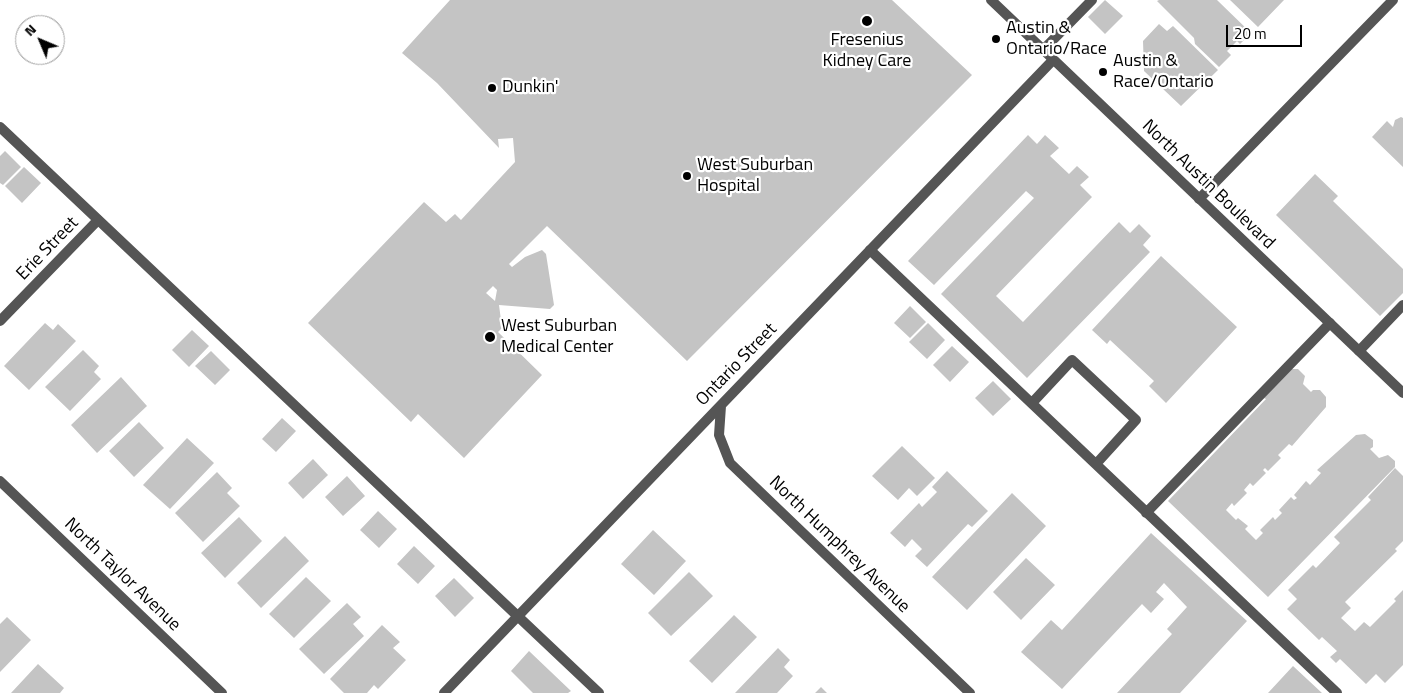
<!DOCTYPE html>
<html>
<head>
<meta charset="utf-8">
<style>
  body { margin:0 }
  #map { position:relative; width:1403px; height:693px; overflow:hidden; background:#fff; font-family:"Titillium Web",sans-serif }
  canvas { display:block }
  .north { position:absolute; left:15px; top:15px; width:50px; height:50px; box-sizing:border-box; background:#fff; border:1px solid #999; border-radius:50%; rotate:315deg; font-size:14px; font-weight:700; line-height:20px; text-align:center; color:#000 }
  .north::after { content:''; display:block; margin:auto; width:18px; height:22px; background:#000; clip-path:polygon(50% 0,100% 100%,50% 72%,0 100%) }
  .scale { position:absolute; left:1226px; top:25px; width:76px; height:22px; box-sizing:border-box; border:2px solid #000; border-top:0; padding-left:6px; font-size:15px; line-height:18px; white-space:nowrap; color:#000; -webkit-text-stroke:4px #fff; paint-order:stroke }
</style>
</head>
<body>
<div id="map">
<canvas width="1403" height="693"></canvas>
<div class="north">N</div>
<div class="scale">20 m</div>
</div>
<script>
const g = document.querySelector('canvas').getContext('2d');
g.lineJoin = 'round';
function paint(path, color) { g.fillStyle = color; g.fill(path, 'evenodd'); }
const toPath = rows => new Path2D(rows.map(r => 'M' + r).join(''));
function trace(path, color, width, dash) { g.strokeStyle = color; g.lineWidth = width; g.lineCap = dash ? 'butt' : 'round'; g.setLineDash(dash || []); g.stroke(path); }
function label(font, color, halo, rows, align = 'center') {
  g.font = font + ' "Titillium Web",sans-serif'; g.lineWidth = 4.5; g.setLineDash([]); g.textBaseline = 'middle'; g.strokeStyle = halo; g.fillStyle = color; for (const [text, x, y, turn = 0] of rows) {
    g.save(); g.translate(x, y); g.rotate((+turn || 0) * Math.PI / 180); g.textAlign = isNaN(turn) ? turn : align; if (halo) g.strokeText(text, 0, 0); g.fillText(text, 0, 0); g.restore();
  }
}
const building = toPath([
  [450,0,892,0,972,75,687,361,547,226,509,264,512,267,525,257,542,250,546,254,554,305,550,309,499,305,502,328,498,332,542,375,464,458,418,414,411,422,308,323,424,202,446,222,455,214,461,220,515,162,513,138,498,139,499,148,437,83,402,53],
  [493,286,497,290,495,301,486,293],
  [1105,0,1123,16,1105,34,1088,17],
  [1159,0,1217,0,1251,33,1240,44,1237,41,1227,51,1231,55,1219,67,1195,44,1194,38,1157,1],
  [1230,0,1284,0,1258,27],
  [1159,24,1167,31,1173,26,1218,70,1181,106,1144,71,1143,41],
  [1401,117,1403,118,1403,167,1372,137,1387,121,1393,127,1395,120],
  [1028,135,1037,144,1045,135,1059,148,1050,156,1069,174,1077,166,1089,177,1080,185,1092,197,996,296,1023,322,1119,222,1130,233,1139,224,1151,236,1143,245,1150,252,1027,378,941,294,1034,198,1026,191,934,285,908,261],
  [5,151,21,167,3,185,0,183,0,156],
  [24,167,41,183,22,203,5,186],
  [1315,174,1338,196,1333,201,1403,269,1403,293,1380,316,1276,215],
  [1161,256,1237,327,1166,403,1149,386,1154,381,1110,340,1107,344,1092,330],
  [910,306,926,322,910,338,894,323],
  [45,323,53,330,58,324,76,341,29,390,4,366],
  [928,323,945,340,927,359,909,342],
  [192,330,209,346,189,367,172,350],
  [952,346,969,362,950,382,933,365],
  [83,350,99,366,94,372,101,379,70,411,45,387],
  [211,351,230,370,215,385,195,366],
  [1290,369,1298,369,1305,376,1303,384,1311,392,1313,390,1320,390,1326,397,1326,407,1292,446,1289,444,1278,455,1281,458,1268,471,1265,468,1263,470,1266,473,1253,486,1250,483,1244,490,1247,493,1234,506,1232,503,1226,510,1236,520,1238,518,1248,526,1245,529,1256,540,1263,533,1260,530,1273,517,1275,520,1282,513,1279,510,1291,497,1294,500,1297,498,1294,495,1306,481,1310,485,1321,473,1317,470,1356,435,1365,434,1373,440,1373,447,1370,449,1379,458,1388,455,1395,461,1395,467,1268,597,1168,501,1266,399,1264,398],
  [121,377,147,406,97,453,71,425],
  [993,381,1011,399,993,416,975,398],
  [282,418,296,431,276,452,262,439],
  [139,422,164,448,134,477,109,451],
  [187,438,214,463,170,509,143,485],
  [902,446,935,478,917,496,909,488,898,500,872,476],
  [313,459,328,475,303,499,288,483],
  [1395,468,1403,476,1403,541,1395,549,1397,551,1345,602,1351,608,1341,618,1355,631,1364,622,1370,627,1396,601,1394,599,1403,590,1403,665,1385,683,1376,674,1366,684,1340,659,1336,663,1330,657,1337,651,1322,637,1319,640,1287,609,1297,599,1288,590,1313,565,1316,568,1340,543,1334,537,1371,500,1368,497],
  [947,471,988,511,972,527,968,524,927,567,915,556,922,549,912,539,905,547,890,533,919,503,922,507,937,492,932,487],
  [217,472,232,488,227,493,240,506,203,542,175,513],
  [347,476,365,496,343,516,325,497],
  [1012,493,1046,526,967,610,932,577],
  [378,511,397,529,379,548,360,530],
  [239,517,262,541,225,578,201,553],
  [653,530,686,561,654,595,621,564],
  [1151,533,1247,621,1180,693,1117,693,1172,634,1167,629,1187,607,1164,583,1156,592,1164,599,1151,613,1142,604,1062,689,1021,652,1051,620,1062,630],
  [285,536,309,561,261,608,237,583],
  [414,546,435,566,418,584,397,564],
  [1026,558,1055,585,1021,620,993,592],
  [689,572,713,596,671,636,648,613],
  [306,577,331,601,294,638,269,614],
  [454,578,474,598,455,617,435,596],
  [347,603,361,617,353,624,364,636,324,674,299,649],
  [734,615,757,637,712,683,689,661],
  [7,617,31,640,0,672,0,624],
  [382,625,400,642,393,648,406,660,378,689,374,685,367,693,344,693,330,679],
  [778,648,790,660,784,667,793,676,777,693,735,693],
  [529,651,571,691,568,693,533,693,511,671],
  [38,664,64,688,60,693,11,693],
  [1293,666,1322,693,1268,693],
  [821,687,827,693,815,693]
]);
const service = toPath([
  [1043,50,1092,0],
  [0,127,599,693],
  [870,250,1337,693],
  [1359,351,1403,305],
  [1032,403,1072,360,1136,420,1096,464],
  [1146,513,1330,323]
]);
const minor = toPath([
  [1199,199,1393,0],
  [0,321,98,220],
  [721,406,719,435,730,463,970,693],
  [0,481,222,693],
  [444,693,1053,60]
]);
const tertiary = toPath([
  [991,0,1403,393]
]);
const markers = [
  [867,21,6,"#000"],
  [996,39,5,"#000"],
  [1103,72,5,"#000"],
  [492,88,5,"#000"],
  [687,176,5,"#000"],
  [490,337,6,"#000"]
];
const poiNames = [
  ["Austin &",1006,29],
  ["Ontario/Race",1006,50],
  ["Fresenius",867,41,"center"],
  ["Kidney Care",867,62,"center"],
  ["Austin &",1113,62],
  ["Race/Ontario",1113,83],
  ["Dunkin'",502,88],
  ["West Suburban",697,166],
  ["Hospital",697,187],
  ["West Suburban",501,327],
  ["Medical Center",501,348]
];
const streetNames = [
  ["North Austin Boulevard",1208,185,44],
  ["Erie Street",48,249,-46],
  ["Ontario Street",737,365,-46],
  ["North Humphrey Avenue",839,545,44],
  ["North Taylor Avenue",122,575,44]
];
paint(building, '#c4c4c4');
trace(service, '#555', 10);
trace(minor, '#555', 10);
trace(tertiary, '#555', 10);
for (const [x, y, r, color] of markers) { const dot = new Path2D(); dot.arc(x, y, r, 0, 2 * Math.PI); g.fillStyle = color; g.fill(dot); trace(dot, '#fff', 2); }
label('18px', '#000', '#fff', poiNames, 'left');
label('18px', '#000', '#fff', streetNames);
</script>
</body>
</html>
